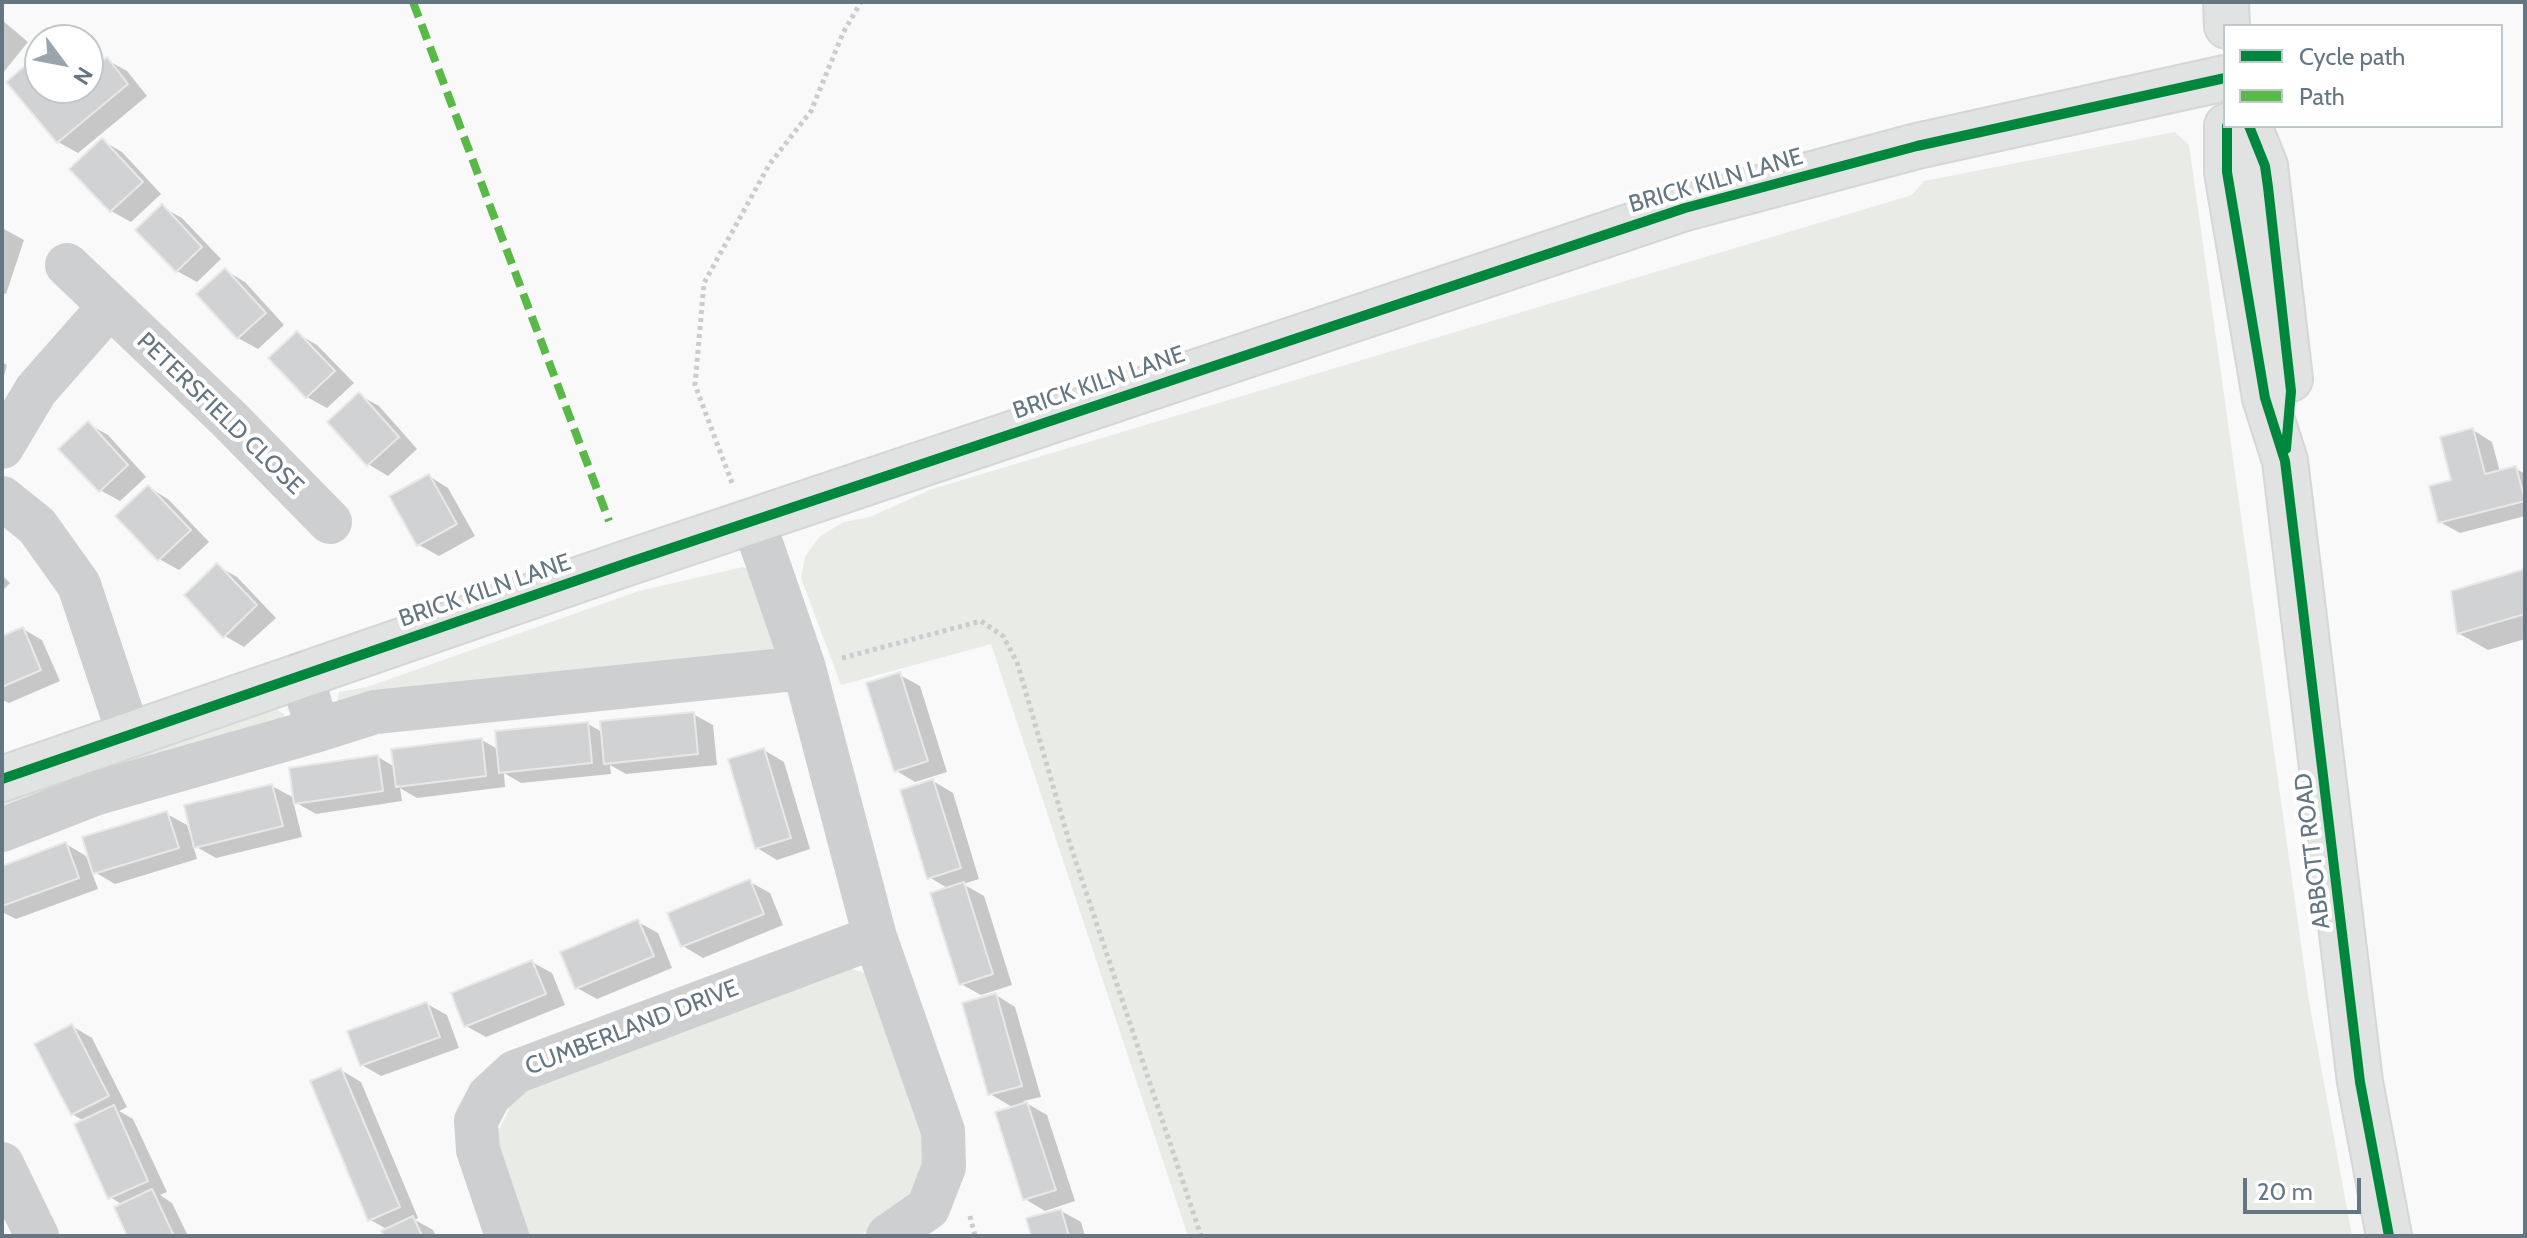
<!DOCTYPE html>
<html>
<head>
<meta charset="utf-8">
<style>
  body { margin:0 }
  #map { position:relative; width:2527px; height:1238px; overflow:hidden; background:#f9f9f9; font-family:Cabin,sans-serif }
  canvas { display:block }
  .frame { position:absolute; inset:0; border:4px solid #657683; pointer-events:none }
  .legend { position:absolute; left:2223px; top:24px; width:280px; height:104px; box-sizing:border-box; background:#fff; border:2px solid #c1c8cd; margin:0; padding:10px 14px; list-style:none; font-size:24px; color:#657683 }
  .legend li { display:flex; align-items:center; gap:16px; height:40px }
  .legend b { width:40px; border:2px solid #c1c8cd }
  .north { position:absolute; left:24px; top:24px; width:80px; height:80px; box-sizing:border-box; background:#fff; border:2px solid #c1c8cd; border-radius:50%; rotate:122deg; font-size:22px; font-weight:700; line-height:32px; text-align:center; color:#657683 }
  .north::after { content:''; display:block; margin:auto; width:28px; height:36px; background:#99a4ac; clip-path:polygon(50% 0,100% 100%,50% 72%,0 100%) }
  .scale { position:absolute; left:2243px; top:1178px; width:118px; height:36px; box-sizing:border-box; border:4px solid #657683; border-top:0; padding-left:10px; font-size:24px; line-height:28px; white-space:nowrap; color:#657683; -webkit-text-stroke:6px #fff; paint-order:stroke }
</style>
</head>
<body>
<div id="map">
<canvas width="2527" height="1238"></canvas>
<div class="frame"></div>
<ul class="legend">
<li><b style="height:10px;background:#00873e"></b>Cycle path</li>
<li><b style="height:10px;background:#58b947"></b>Path</li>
</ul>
<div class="north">N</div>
<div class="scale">20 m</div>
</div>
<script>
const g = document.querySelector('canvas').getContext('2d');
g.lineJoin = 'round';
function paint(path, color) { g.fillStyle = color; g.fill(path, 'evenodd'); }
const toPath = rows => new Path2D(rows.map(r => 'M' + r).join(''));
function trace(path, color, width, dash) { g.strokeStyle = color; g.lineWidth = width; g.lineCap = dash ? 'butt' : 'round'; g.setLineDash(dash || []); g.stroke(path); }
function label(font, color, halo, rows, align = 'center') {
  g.font = font + ' Cabin,sans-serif'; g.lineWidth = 8; g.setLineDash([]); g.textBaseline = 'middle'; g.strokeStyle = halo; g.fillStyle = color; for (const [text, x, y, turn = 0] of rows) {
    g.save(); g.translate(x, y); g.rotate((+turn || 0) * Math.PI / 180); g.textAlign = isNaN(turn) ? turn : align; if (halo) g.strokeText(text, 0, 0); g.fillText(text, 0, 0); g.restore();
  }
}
const green = toPath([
  [2175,132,2189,145,2309,1001,2352,1236,1188,1236,991,644,841,685,801,578,805,557,820,536,844,522,870,517,932,489,1912,195,1924,181],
  [743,567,757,574,781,657,337,704,339,692,367,687,639,591],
  [273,707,284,714,285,725,2,819,2,803,87,770],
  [845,967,865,973,928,1147,930,1171,901,1215,858,1236,527,1236,496,1136,513,1101,534,1081]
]);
const shadow = toPath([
  [2,20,28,42,2,74],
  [40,56,40,88,88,88,88,76,107,60,127,71,147,96,78,153,58,142,9,82],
  [103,141,122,152,161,194,131,222,111,211],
  [162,207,182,218,221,259,197,282,177,271],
  [2,228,24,240,6,294,2,293],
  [225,270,245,282,284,325,258,349,238,338],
  [298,334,317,345,354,383,327,408,307,397],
  [2,362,7,365,2,383],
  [359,395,379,406,417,449,388,476,368,464],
  [88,424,108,435,146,477,120,501,100,490],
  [2473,430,2492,442,2500,472,2515,468,2525,474,2525,516,2460,533,2440,522],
  [429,476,448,488,475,536,439,556,419,545],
  [148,487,168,499,209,542,179,570,159,559],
  [218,566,237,577,276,618,244,647,225,636],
  [2525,571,2525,639,2488,650,2458,633],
  [2,575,10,583,2,591],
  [23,629,42,640,60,681,9,703,2,700,2,638],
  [900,675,920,686,947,772,915,782,895,770],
  [693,714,713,725,717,765,626,774,610,765,611,774,521,783,504,773,505,787,417,798,400,788,402,801,316,814,293,801,302,837,216,858,193,845,197,859,115,884,91,870,98,889,16,919,2,912,2,868,66,844,86,856,91,870,167,814,187,825,190,835,272,786,296,799,378,757,395,767,482,740,499,750,588,724,604,733],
  [764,750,784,762,810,849,777,860,757,848],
  [933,781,953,793,979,879,963,884,984,896,1012,985,981,995,961,984,949,889,929,877],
  [750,882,770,893,783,925,703,958,683,946],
  [638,922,658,933,672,968,597,999,577,988],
  [532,962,552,973,565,1005,486,1037,466,1026],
  [996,995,1015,1007,1041,1097,1023,1101,1047,1115,1075,1201,1045,1211,1025,1199,1014,1108,990,1094],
  [427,1004,447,1015,459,1048,381,1076,362,1065],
  [72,1026,92,1038,127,1107,119,1111,133,1119,167,1192,160,1195,172,1203,188,1236,129,1236,123,1205,110,1197,84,1121,72,1114],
  [341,1070,361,1082,418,1218,415,1220,433,1230,436,1236,386,1236,388,1230,369,1219],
  [1061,1211,1081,1222,1085,1236,1033,1236]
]);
const building = toPath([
  [40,53,40,88,88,88,88,73,107,57,128,84,57,143,6,82,40,53],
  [102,138,143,182,110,212,69,169,102,138],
  [162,204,202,247,176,272,135,230,162,204],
  [225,268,266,313,237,339,196,294,225,268],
  [297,331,335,371,306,398,268,358,297,331],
  [359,392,399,437,367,466,327,422,359,392],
  [88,421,128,465,99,492,58,449,88,421],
  [2473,428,2485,474,2516,466,2525,501,2438,523,2429,486,2451,480,2440,437,2473,428],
  [429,474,457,524,417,546,389,496,429,474],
  [148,485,191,530,158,561,115,516,148,485],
  [217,563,257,605,223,638,184,595,217,563],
  [2525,569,2525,614,2457,634,2451,591,2525,569],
  [23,627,41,670,2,687,2,636,23,627],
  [900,672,928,761,894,772,866,683,900,672],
  [694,712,698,754,604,764,600,721,694,712],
  [588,722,592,763,499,773,495,731,588,722],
  [482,738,486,776,396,787,391,749,482,738],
  [764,748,791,838,755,849,728,759,764,748],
  [378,755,383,791,294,804,289,768,378,755],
  [933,779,961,868,927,879,900,790,933,779],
  [272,784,283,826,194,848,184,805,272,784],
  [167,811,179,848,93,874,82,837,167,811],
  [66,842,79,878,2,906,2,866,66,842],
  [750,879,764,914,681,947,667,913,750,879],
  [964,882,993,974,959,985,930,893,964,882],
  [638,919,654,956,575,989,560,952,638,919],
  [532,960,546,994,464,1027,451,993,532,960],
  [996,993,1022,1086,988,1095,962,1003,996,993],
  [427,1002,440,1037,360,1066,347,1031,427,1002],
  [72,1024,109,1096,71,1115,34,1044,72,1024],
  [341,1068,400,1207,368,1221,310,1081,341,1068],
  [1027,1102,1056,1190,1023,1200,995,1112,1027,1102],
  [114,1105,148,1181,108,1199,74,1124,114,1105],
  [152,1189,174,1236,127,1236,114,1207,152,1189],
  [1061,1209,1069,1236,1031,1236,1026,1218,1061,1209],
  [413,1216,422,1236,384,1236,381,1231,413,1216]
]);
const path = toPath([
  [732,483,695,385,704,283,769,165,811,111,843,33,861,2],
  [842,658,981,621,1003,636,1017,662,1069,841,1201,1236],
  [970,1216,975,1236]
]);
const street = toPath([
  [67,265,229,419,330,522],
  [2,447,36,390,110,306],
  [2,498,37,526,79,585,129,735],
  [754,523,804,668,875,937,943,1131,944,1167,928,1208,888,1236],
  [318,730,375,712,804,668],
  [2,830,97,793,318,730,301,674],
  [2,1164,37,1236],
  [507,1236,478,1150,476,1121,489,1096,515,1072,875,937]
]);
const secondary = toPath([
  [2,779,630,562,1685,208,1917,146,2225,78]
]);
const primary = toPath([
  [2226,2,2227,26],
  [2227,126,2227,172,2265,398,2285,461,2360,1082,2389,1236],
  [2249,126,2265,166,2290,379]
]);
const quiet = toPath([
  [413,2,609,521]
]);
const cycleway = toPath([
  [2227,126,2227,172,2265,398,2285,461,2360,1082,2389,1236],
  [2249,126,2265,166,2268,187,2291,391,2286,449],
  [2,779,630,562,1685,208,1917,146,2225,78]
]);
const streetNames = [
  ["BRICK KILN LANE",1716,181,-16],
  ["BRICK KILN LANE",1099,383,-19],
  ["PETERSFIELD CLOSE",220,414,44],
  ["BRICK KILN LANE",485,591,-19],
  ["ABBOTT ROAD",2313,851,-97],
  ["CUMBERLAND DRIVE",632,1028,-21]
];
paint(green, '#e8ebe6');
paint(shadow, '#0003');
paint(building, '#d0d2d3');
trace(building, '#e8e8e8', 2);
trace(secondary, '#d5d6d7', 48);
trace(primary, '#d5d6d7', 48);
trace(path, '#cbcccd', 5, [4, 4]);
trace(street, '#cecfd0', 44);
trace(secondary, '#e1e2e2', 44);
trace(primary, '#e1e2e2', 44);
trace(quiet, '#58b947', 8, [16, 8]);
trace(cycleway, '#00873e', 10);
label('24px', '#657683', '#fff', streetNames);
</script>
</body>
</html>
